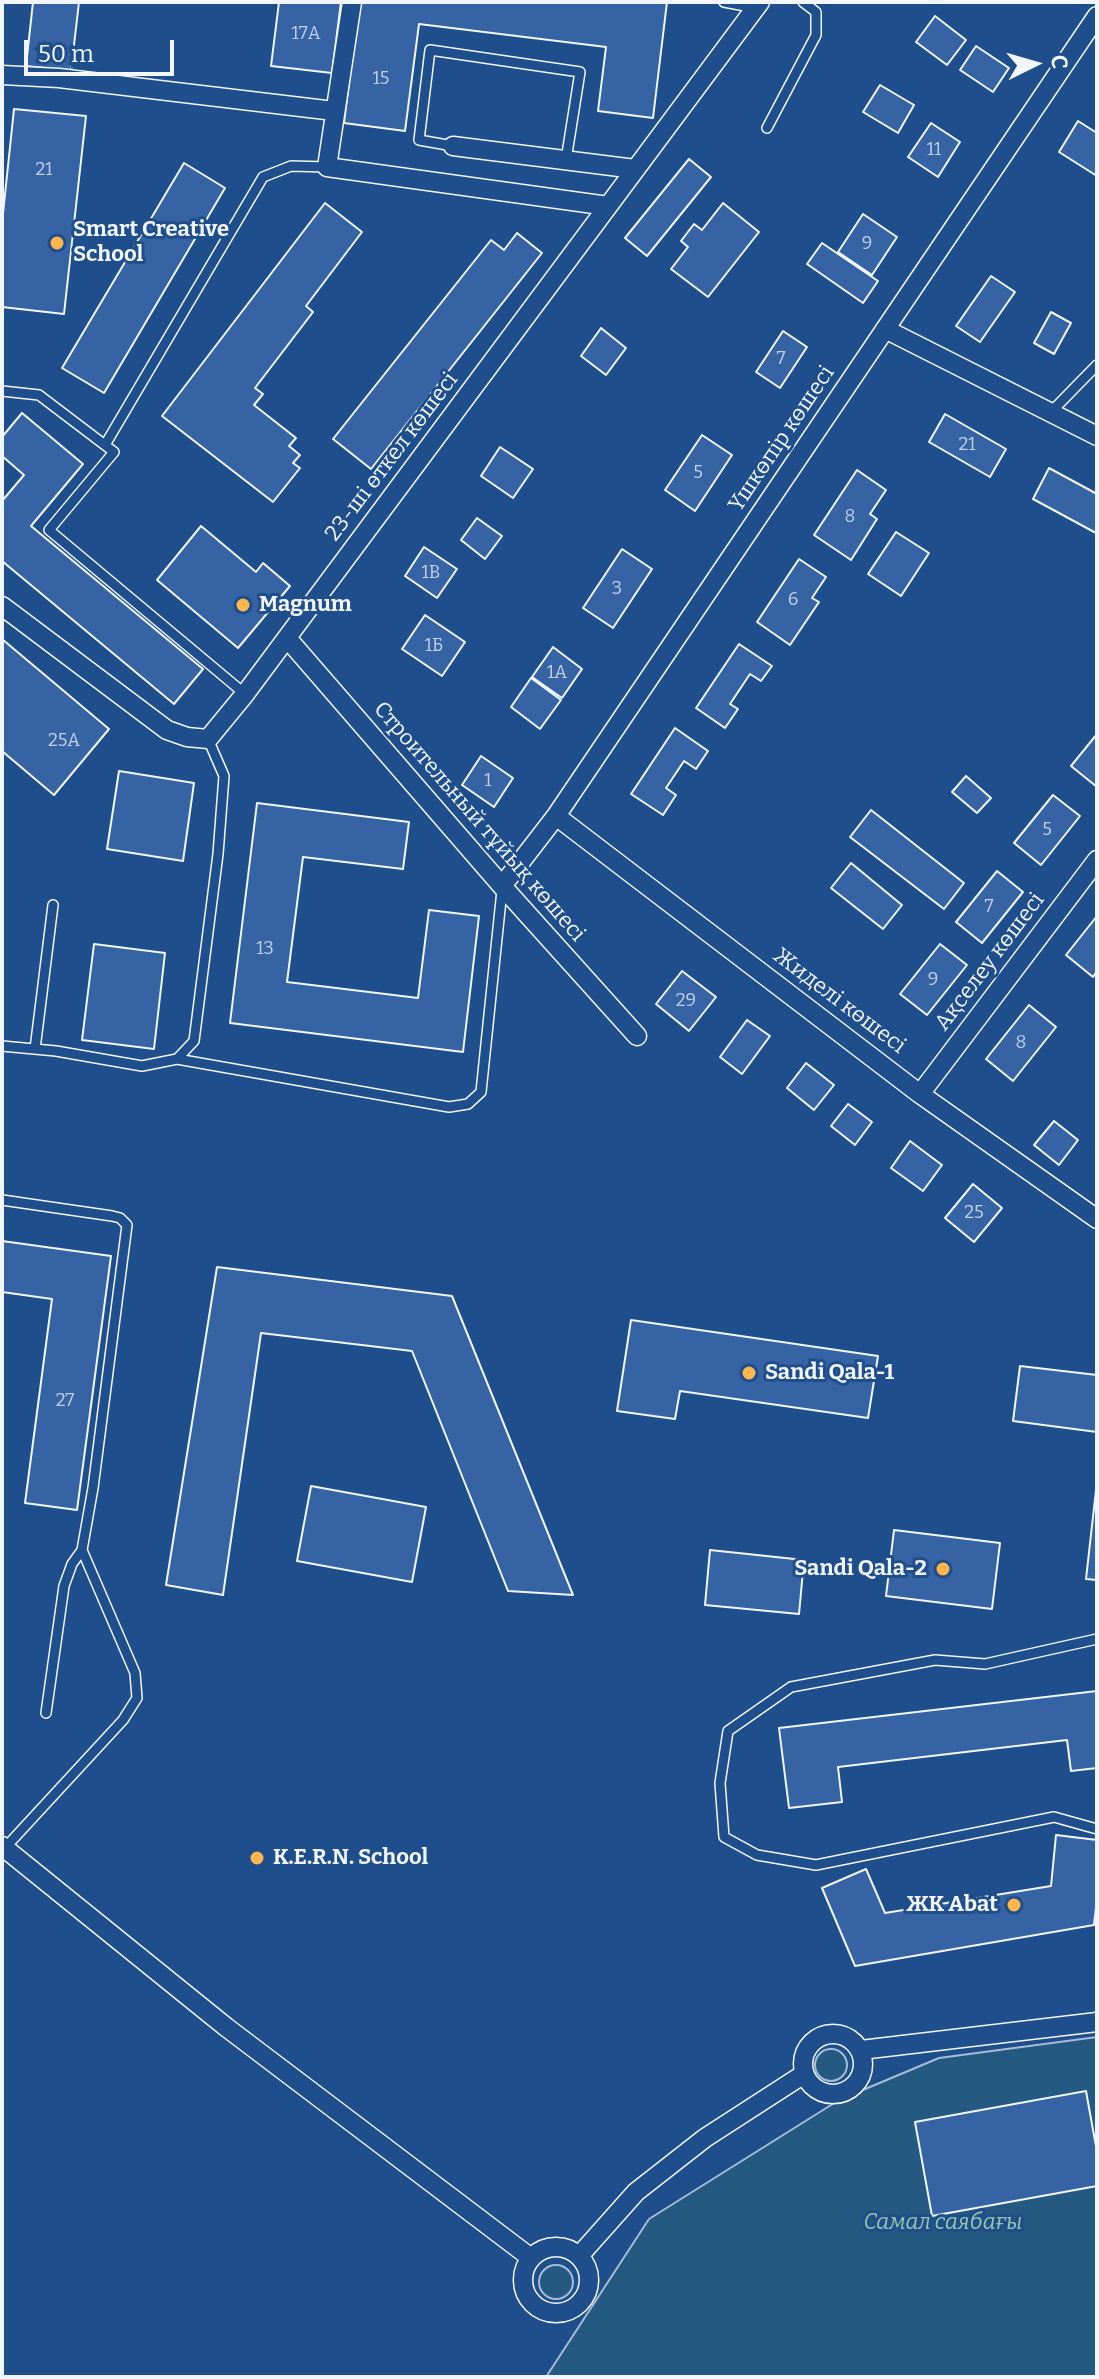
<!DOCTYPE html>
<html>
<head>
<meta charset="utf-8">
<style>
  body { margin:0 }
  #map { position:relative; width:1099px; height:2379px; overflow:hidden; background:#1f4e8c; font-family:Bitter,serif }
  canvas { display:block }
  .frame { position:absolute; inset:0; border:4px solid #f2f6ff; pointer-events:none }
  .north { position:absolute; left:995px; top:24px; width:80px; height:80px; -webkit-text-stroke:6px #1f4e8c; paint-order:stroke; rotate:85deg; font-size:22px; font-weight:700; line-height:32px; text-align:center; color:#f2f6ff }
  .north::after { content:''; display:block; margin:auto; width:28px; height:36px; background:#f2f6ff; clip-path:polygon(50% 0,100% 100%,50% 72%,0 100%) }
  .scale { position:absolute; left:24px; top:40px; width:150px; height:36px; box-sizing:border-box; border:4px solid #f2f6ff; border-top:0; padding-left:10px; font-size:24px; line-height:28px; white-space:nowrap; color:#f2f6ff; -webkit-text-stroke:6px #1f4e8c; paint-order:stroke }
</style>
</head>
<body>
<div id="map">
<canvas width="1099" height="2379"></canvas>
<div class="frame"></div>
<div class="north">С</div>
<div class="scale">50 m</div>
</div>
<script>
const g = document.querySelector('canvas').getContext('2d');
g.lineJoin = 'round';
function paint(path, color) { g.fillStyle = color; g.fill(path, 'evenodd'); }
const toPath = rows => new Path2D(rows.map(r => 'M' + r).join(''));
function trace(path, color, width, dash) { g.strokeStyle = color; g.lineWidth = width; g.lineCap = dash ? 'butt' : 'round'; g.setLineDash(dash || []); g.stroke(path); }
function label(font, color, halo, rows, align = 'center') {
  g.font = font + ' Bitter,serif'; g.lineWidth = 6; g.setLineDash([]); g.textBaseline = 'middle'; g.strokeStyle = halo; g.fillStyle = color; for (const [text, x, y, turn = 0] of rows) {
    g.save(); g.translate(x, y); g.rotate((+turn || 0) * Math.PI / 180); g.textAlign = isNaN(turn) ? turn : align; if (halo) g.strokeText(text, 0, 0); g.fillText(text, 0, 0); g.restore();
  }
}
const green = toPath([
  [1097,2037,1097,2377,546,2377,649,2219,839,2100,939,2058,1097,2037],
  '815 2065a16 16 0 1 1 32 0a16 16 0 1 1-32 0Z',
  '539 2282a17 17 0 1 1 34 0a17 17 0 1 1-34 0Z'
]);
const building = toPath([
  [33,2,79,2,71,71,26,66,33,2],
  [279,2,341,2,332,73,271,66,279,2],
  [359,2,667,2,653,118,598,111,606,47,419,24,405,131,344,123,359,2],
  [935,16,966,40,947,65,916,42,935,16],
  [976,46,1009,68,993,92,960,70,976,46],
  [880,85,914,105,898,133,863,112,880,85],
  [14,109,86,116,64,314,2,307,2,223,14,109],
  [1078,121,1097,133,1097,176,1059,152,1078,121],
  [931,123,960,142,938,177,908,157,931,123],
  [689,159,711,177,647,256,625,238,689,159],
  [184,163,225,188,104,393,62,368,184,163],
  [325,203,362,232,306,306,313,312,255,388,263,394,254,405,296,438,289,446,300,455,293,463,300,468,273,502,162,416,325,203],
  [723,203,759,232,708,297,671,269,688,247,681,241,694,224,702,230,723,203],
  [863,214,897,237,872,275,838,252,863,214],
  [517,233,542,253,371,469,333,439,491,240,504,250,517,233],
  [822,243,878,281,863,303,807,264,822,243],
  [991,276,1015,292,980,342,956,326,991,276],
  [1051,312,1071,323,1054,354,1034,343,1051,312],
  [601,328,626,348,606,375,581,356,601,328],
  [783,331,807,347,780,388,756,372,783,331],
  [22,413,83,464,31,526,203,669,174,704,2,561,2,501,24,475,2,456,2,437,22,413],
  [945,414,1006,449,990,477,929,442,945,414],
  [702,435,732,455,695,511,665,490,702,435],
  [500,447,533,469,513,498,481,476,500,447],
  [1049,468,1097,494,1096,533,1033,499,1049,468],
  [857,470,886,490,870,514,877,519,851,560,814,535,857,470],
  [477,518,502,536,485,559,461,540,477,518],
  [201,526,256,572,263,563,290,586,238,648,157,580,201,526],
  [896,532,929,553,901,596,868,574,896,532],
  [424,547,457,569,437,598,405,576,424,547],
  [622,549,652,569,613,628,583,608,622,549],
  [799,559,826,577,812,598,819,602,790,645,757,622,799,559],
  [425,615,465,642,442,676,402,649,425,615],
  [2,639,109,729,54,795,2,751,2,639],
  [739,644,772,666,761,681,750,674,730,704,738,709,725,728,696,708,739,644],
  [553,647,582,669,562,698,532,677,553,647],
  [531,678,561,700,540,729,511,707,531,678],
  [675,728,708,751,696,769,684,761,666,788,676,795,663,815,631,794,675,728],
  [1097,734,1097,787,1071,766,1097,734],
  [481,756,513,778,494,807,462,785,481,756],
  [119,771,194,783,183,861,107,849,119,771],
  [966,776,991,798,977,813,952,792,966,776],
  [1053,795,1080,816,1041,865,1014,843,1053,795],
  [257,803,409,822,403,869,303,857,287,982,418,998,429,910,479,916,463,1052,230,1023,257,803],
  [871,810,964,883,944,909,850,837,871,810],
  [851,863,902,905,883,929,831,888,851,863],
  [997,871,1023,892,982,943,956,922,997,871],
  [1097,916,1097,971,1093,977,1066,955,1097,916],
  [94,944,165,953,154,1049,82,1040,94,944],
  [940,944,967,965,927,1015,900,994,940,944],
  [682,971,716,997,689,1031,656,1004,682,971],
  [1029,1005,1056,1027,1013,1081,986,1059,1029,1005],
  [747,1020,770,1036,742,1074,720,1057,747,1020],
  [806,1063,834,1085,814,1110,787,1088,806,1063],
  [848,1104,872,1122,855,1145,831,1126,848,1104],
  [1054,1121,1078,1140,1059,1165,1034,1145,1054,1121],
  [910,1141,942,1165,923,1191,891,1168,910,1141],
  [973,1184,1002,1208,974,1242,945,1218,973,1184],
  [2,1241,111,1256,77,1510,25,1503,52,1299,2,1292,2,1241],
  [217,1267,452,1296,573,1595,508,1591,412,1351,261,1333,223,1595,166,1585,217,1267],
  [631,1320,878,1356,868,1418,680,1391,675,1419,617,1411,631,1320],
  [1020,1366,1097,1375,1097,1432,1013,1421,1020,1366],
  [1097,1481,1097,1580,1086,1579,1097,1481],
  [311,1486,426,1507,412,1582,297,1561,311,1486],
  [894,1530,1000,1543,992,1609,886,1596,894,1530],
  [710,1550,804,1560,799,1614,705,1605,710,1550],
  [1097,1691,1097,1768,1071,1771,1067,1740,838,1767,842,1802,789,1808,779,1728,1097,1691],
  [1056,1835,1097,1840,1097,1898,1094,1925,855,1966,822,1888,866,1869,885,1913,1051,1886,1056,1835],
  [1086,2091,1097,2152,1097,2186,932,2216,915,2122,1086,2091]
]);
const lane = toPath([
  [724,2,756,8],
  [767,128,816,35,816,12,803,2],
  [453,146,419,140,430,50,580,72,566,160],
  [2,391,39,395,114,452,49,530,245,694],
  [1050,413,1097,365],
  [105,445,263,177,291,166,327,167],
  [2,1046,56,1051,142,1066,177,1059,194,1041,218,854,224,776,208,739],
  [35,1049,53,905],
  [177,1059,449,1107,468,1104,481,1092,502,890],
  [2,1200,112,1216,120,1218,127,1225,93,1488,82,1550,135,1673,137,1698,123,1720,4,1849],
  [1097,1639,985,1664,935,1660,791,1687,728,1731,720,1783,724,1837,757,1855,816,1865,1054,1817,1097,1829],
  [46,1713,64,1586,72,1564,82,1550]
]);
const street = toPath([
  [352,2,327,167,608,206],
  [2,75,59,78,334,111],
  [453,146,635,169],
  [885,329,1097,436],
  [2,606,167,730,187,737,208,739,245,694,760,2],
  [287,638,502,886,637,1036],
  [556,816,920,1094,1097,1219],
  [502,886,556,816,1097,16],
  [920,1094,1097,860],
  [2,1846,226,2027,531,2258],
  '803 2064a30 30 0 1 1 60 0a30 30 0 1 1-60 0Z',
  [861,2050,1097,2022],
  '523 2280a33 33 0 1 1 66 0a33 33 0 1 1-66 0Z',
  [579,2256,636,2192,705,2138,804,2074]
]);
const markers = [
  [57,243,8,"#ffb74d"],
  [243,605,8,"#ffb74d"],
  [749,1373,8,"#ffb74d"],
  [943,1569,8,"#ffb74d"],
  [257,1858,8,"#ffb74d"],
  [1014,1905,8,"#ffb74d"]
];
const numberNames = [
  ["17А",306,34],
  ["15",381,79],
  ["11",934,150],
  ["21",44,170],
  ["9",867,244],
  ["7",781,359],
  ["21",967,445],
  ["5",698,473],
  ["8",850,517],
  ["1В",431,573],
  ["3",617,589],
  ["6",793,600],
  ["1Б",434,646],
  ["1А",557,673],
  ["25А",64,741],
  ["1",488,781],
  ["5",1047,830],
  ["7",989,907],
  ["13",265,949],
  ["9",933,980],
  ["29",686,1001],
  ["8",1021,1043],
  ["25",974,1213],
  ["27",65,1401]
];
const poiNames = [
  ["Smart Creative",73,230],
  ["School",73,255],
  ["Magnum",259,605],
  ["Sandi Qala-1",765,1373],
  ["Sandi Qala-2",927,1569,"right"],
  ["K.E.R.N. School",273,1858],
  ["ЖК Abat",998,1905,"right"]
];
const streetNames = [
  ["Үшкөпір көшесі",782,439,-56],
  ["23-ші өткел көшесі",392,457,-53],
  ["Строительный тұйық көшесі",479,822,49],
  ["Ақселеу көшесі",990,962,-53],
  ["Жиделі көшесі",839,1001,37]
];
const parkNames = [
  ["Самал саябағы",943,2223]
];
paint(green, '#245a82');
trace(green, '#a8bbd7', 2);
paint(building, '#3563a3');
trace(building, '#f2f6ff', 2);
trace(lane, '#f2f6ff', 12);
trace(street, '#f2f6ff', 21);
trace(lane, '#1f4e8c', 9);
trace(street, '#1f4e8c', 18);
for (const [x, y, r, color] of markers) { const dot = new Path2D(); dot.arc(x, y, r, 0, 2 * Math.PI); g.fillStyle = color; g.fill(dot); trace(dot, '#1f4e8c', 3); }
label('18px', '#c3d1e8', null, numberNames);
label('bold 22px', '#f2f6ff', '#1f4e8c', poiNames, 'left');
label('22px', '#f2f6ff', '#1f4e8c', streetNames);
label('italic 22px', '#97c8a6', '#1f4e8c', parkNames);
</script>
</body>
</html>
